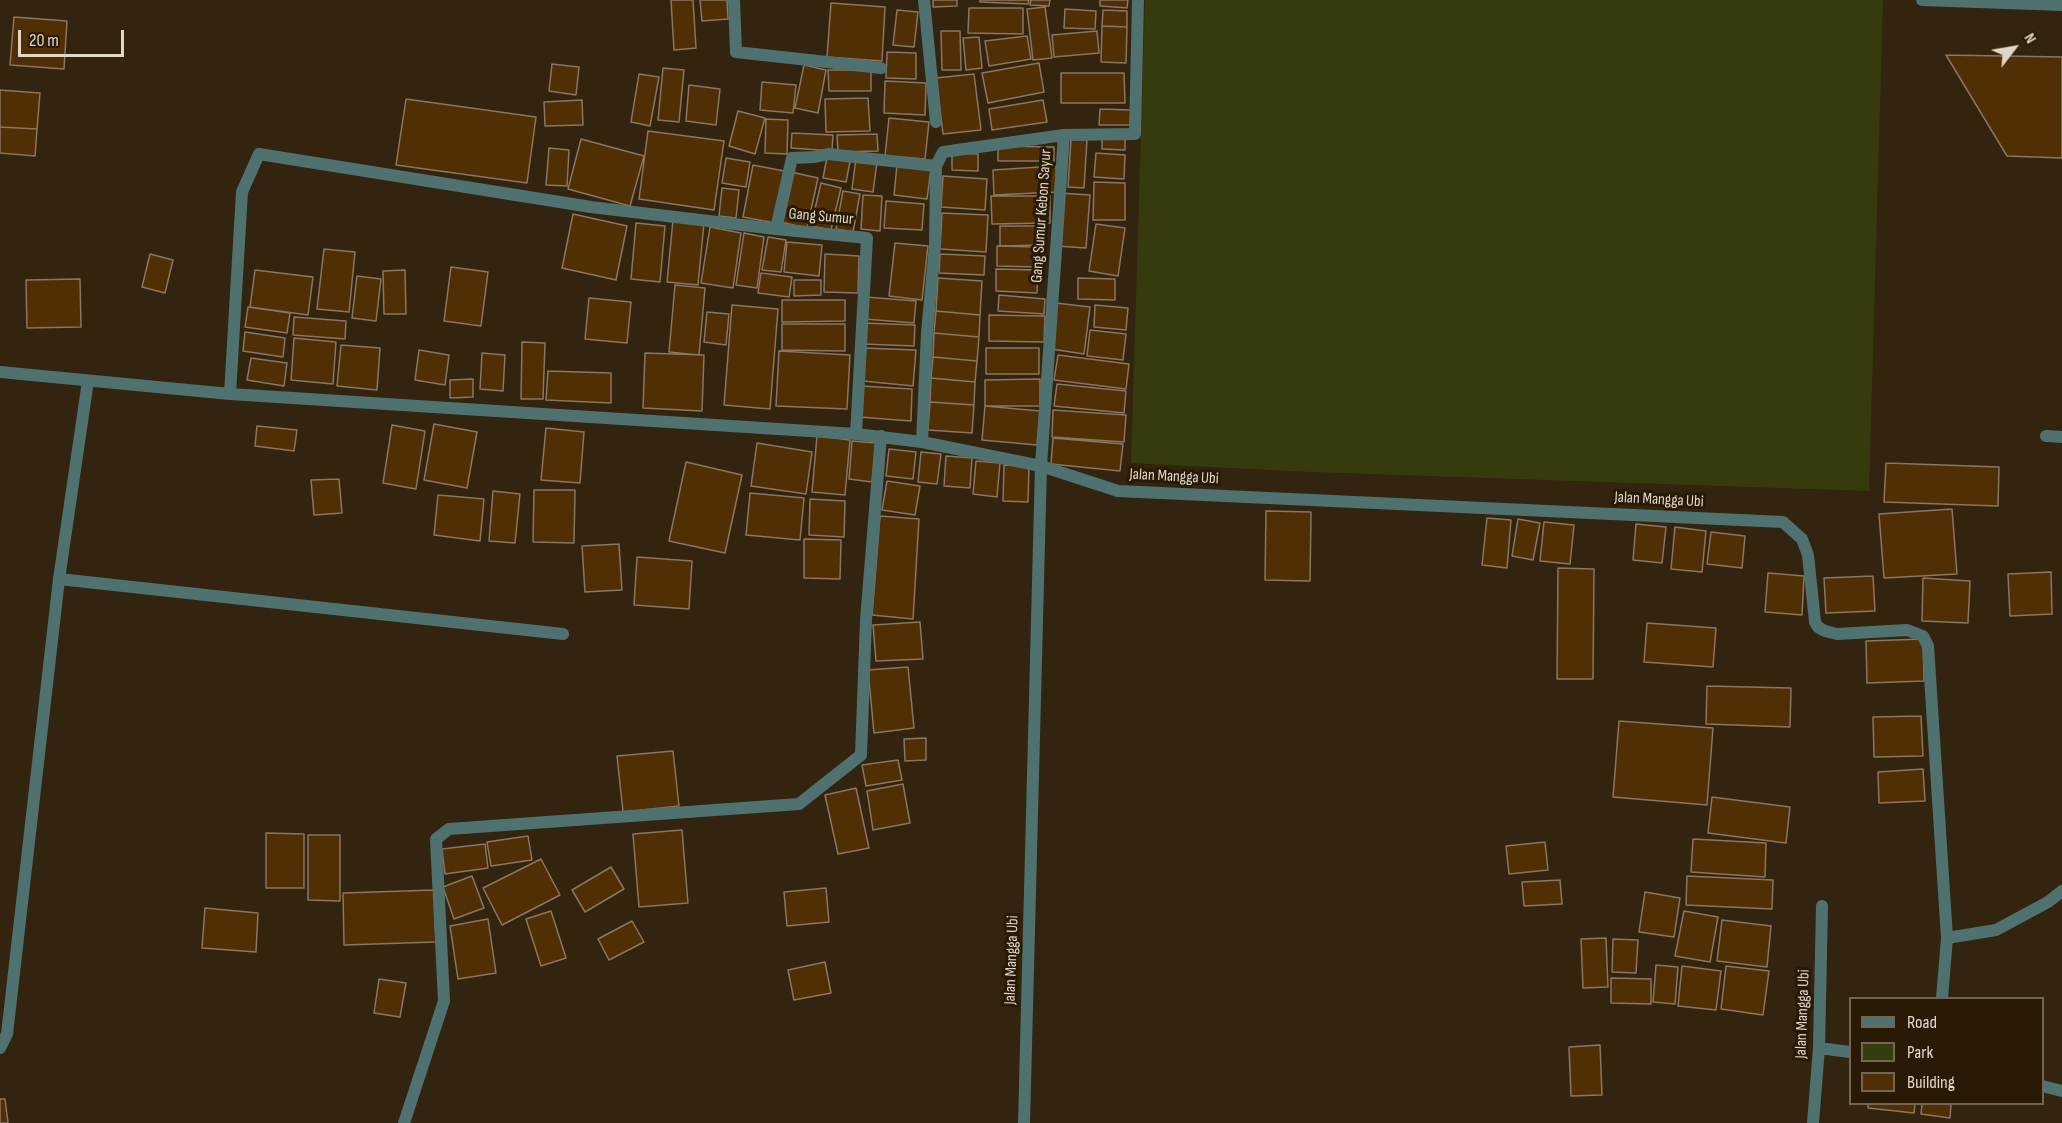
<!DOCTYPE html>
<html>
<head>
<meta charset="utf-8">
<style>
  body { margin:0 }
  #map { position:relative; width:2062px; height:1123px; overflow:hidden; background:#33240f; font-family:"Sofia Sans Condensed",sans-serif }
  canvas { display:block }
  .legend { position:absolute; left:1849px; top:997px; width:195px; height:108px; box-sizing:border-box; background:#291a06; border:2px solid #726554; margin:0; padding:8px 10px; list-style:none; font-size:18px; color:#e0d6ca }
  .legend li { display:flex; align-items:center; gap:12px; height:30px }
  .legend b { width:30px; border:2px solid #726554 }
  .north { position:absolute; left:1984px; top:18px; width:60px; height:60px; -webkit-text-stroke:4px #291a06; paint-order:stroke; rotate:59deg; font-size:16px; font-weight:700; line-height:24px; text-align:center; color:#e0d6ca }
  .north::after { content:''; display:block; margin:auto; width:21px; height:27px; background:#e0d6ca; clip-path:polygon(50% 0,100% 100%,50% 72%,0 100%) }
  .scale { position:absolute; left:18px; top:30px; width:106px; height:27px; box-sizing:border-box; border:3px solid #e0d6ca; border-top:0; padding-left:8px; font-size:18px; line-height:21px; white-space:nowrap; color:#e0d6ca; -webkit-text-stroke:4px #291a06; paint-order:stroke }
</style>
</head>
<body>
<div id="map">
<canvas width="2062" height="1123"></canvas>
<ul class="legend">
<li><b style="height:8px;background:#4f7271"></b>Road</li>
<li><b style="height:16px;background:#363b0d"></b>Park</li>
<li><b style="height:16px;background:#512f05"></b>Building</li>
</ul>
<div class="north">N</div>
<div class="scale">20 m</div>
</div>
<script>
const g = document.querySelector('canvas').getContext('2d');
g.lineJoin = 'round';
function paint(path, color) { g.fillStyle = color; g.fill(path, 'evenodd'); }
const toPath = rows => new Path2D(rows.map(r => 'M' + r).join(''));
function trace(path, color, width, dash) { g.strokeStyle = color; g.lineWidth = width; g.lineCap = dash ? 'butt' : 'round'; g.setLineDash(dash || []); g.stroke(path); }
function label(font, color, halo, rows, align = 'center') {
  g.font = font + ' "Sofia Sans Condensed",sans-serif'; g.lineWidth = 6; g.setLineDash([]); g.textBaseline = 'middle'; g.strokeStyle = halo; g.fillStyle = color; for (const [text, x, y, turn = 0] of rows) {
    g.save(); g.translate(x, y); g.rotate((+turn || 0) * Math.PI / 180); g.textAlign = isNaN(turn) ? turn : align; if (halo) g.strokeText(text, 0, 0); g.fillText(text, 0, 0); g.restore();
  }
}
const green = toPath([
  [1145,0,1883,0,1869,491,1312,472,1131,463]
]);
const building = toPath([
  [671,0,693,0,696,48,674,50,671,0],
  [700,0,727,0,728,19,702,21,700,0],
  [933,0,957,0,957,6,933,7,933,0],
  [980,0,1029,0,1028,4,980,2,980,0],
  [1031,0,1050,0,1049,6,1030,5,1031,0],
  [1100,0,1128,0,1127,8,1100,6,1100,0],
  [831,3,885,7,882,61,827,57,831,3],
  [1045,7,1052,58,1033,60,1027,9,1045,7],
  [969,8,1023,8,1023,34,968,33,969,8],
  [1065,9,1096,11,1095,29,1064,28,1065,9],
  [897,10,918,12,914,47,893,45,897,10],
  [1103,10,1127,11,1127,27,1102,26,1103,10],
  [14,17,67,21,64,69,10,65,14,17],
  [1102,26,1127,27,1126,63,1101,62,1102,26],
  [941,31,960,31,961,70,942,70,941,31],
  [1097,31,1099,53,1054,57,1052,35,1097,31],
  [1027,36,1031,59,989,66,985,41,1027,36],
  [979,37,982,68,966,70,963,38,979,37],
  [887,52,916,53,916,79,886,78,887,52],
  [1946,55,2062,57,2062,158,2007,156,1946,55],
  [1039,63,1044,92,988,103,982,73,1039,63],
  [552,64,579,67,576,95,549,91,552,64],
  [804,65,826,70,818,113,795,108,804,65],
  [663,68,684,70,679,122,658,120,663,68],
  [828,70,871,70,871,91,829,91,828,70],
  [1061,73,1124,73,1125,103,1061,103,1061,73],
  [639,74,659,77,650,126,631,122,639,74],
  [974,74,981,130,943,134,936,78,974,74],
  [885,81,926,83,925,115,884,113,885,81],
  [762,82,796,85,793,113,760,110,762,82],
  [689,85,720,89,716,125,686,121,689,85],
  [0,90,40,93,37,129,0,127,0,90],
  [868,98,870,131,826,132,825,99,868,98],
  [406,99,536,117,527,183,396,165,406,99],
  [582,100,583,125,545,126,544,102,582,100],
  [1043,100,1047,122,992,130,989,109,1043,100],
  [1100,109,1131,110,1130,125,1099,125,1100,109],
  [738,111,765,118,755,154,729,146,738,111],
  [889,118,929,122,925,159,885,156,889,118],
  [766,119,788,120,787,154,765,153,766,119],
  [0,127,37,129,35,156,0,153,0,127],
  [648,131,724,141,714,210,639,199,648,131],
  [792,133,833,135,832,151,791,148,792,133],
  [877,134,878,151,838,152,837,135,877,134],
  [1102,137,1125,138,1125,150,1102,149,1102,137],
  [581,139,644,156,630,206,568,189,581,139],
  [1071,139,1087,140,1084,188,1068,187,1071,139],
  [998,146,1054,147,1054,161,998,161,998,146],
  [549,148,569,150,567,186,546,185,549,148],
  [952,153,978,154,978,171,952,170,952,153],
  [1096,153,1125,155,1124,179,1094,177,1096,153],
  [827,157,850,162,846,182,823,178,827,157],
  [726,158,750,162,746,187,722,183,726,158],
  [856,158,877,162,873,192,852,189,856,158],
  [753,165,784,171,775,223,743,217,753,165],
  [897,165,931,169,927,199,894,195,897,165],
  [1056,166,1057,192,994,195,993,170,1056,166],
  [791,172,818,178,807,228,780,222,791,172],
  [943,176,987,179,985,210,941,207,943,176],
  [1094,182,1125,183,1125,220,1093,220,1094,182],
  [821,183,841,188,831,230,811,226,821,183],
  [722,188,739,190,736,218,719,216,722,188],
  [843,191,860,194,853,232,836,229,843,191],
  [1061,193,1090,195,1086,248,1057,246,1061,193],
  [863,195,882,196,880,231,861,229,863,195],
  [991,196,1050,196,1050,223,992,224,991,196],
  [886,201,924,204,922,230,884,228,886,201],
  [942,213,988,215,986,252,940,249,942,213],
  [573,214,627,226,616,280,562,268,573,214],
  [673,220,704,223,698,285,667,282,673,220],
  [636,223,665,226,660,282,631,279,636,223],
  [1096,224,1125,228,1118,276,1089,271,1096,224],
  [1000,226,1043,226,1043,245,1000,246,1000,226],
  [710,227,741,233,733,288,701,283,710,227],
  [744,233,764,237,757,288,736,285,744,233],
  [768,237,786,240,781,272,762,270,768,237],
  [787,242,822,245,819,276,784,272,787,242],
  [895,243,928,246,922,300,889,296,895,243],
  [997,246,1039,247,1039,267,997,266,997,246],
  [324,249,355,252,349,312,317,309,324,249],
  [150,254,173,260,165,293,142,287,150,254],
  [825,254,859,256,858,293,824,292,825,254],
  [940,254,985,256,984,275,939,273,940,254],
  [451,267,488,272,481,326,444,321,451,267],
  [996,269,1038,270,1037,293,996,291,996,269],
  [255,270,313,277,308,315,250,307,255,270],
  [405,270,406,314,384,314,383,271,405,270],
  [761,273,792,277,789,297,758,293,761,273],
  [357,276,381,279,376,321,352,318,357,276],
  [938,278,982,281,980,315,936,311,938,278],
  [1078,278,1115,279,1115,300,1078,299,1078,278],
  [80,279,81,327,27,328,26,280,80,279],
  [794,280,821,280,821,295,794,296,794,280],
  [675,285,705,288,699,355,669,352,675,285],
  [999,295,1045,299,1044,314,998,311,999,295],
  [866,297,916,301,914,323,864,319,866,297],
  [589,298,631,302,627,343,585,339,589,298],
  [782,300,845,300,845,321,782,322,782,300],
  [1056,303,1090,307,1084,354,1051,349,1056,303],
  [732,305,778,309,770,409,724,405,732,305],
  [1095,305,1128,308,1126,330,1094,327,1095,305],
  [248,307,290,313,287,333,245,327,248,307],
  [936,311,980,315,979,337,934,333,936,311],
  [707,312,729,314,726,345,704,342,707,312],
  [989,315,1045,316,1044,342,989,341,989,315],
  [294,317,346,321,345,339,293,335,294,317],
  [864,323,915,325,914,346,863,344,864,323],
  [782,324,845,324,845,351,782,350,782,324],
  [1090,330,1126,334,1123,360,1087,356,1090,330],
  [245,332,285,338,283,357,243,351,245,332],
  [934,333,979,337,977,361,933,357,934,333],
  [294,338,336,342,333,384,291,380,294,338],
  [522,342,545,343,543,399,521,399,522,342],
  [341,345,380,348,377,390,337,386,341,345],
  [864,348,916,350,913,386,863,381,864,348],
  [986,348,1039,348,1039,374,986,374,986,348],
  [419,350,449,355,445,385,415,380,419,350],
  [779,351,850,355,847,409,776,406,779,351],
  [482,353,505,355,503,391,480,389,482,353],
  [645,353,704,355,702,411,643,408,645,353],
  [1058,355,1129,364,1126,389,1054,380,1058,355],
  [933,357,977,361,975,382,931,378,933,357],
  [251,358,287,363,284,386,247,380,251,358],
  [548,371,611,373,611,403,546,400,548,371],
  [931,378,975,382,974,405,930,402,931,378],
  [473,379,473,397,450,398,450,380,473,379],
  [1040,379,1040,406,985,406,985,380,1040,379],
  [1057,384,1126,391,1124,413,1054,406,1057,384],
  [861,386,912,389,911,421,859,417,861,386],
  [930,402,974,405,972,433,928,430,930,402],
  [985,406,1040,411,1037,445,982,440,985,406],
  [1053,410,1126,415,1124,442,1052,437,1053,410],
  [434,424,477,432,467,488,424,480,434,424],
  [392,425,425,431,416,489,383,483,392,425],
  [257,426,297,430,294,451,255,446,257,426],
  [546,428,584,432,580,483,541,480,546,428],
  [817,436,850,440,845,495,812,492,817,436],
  [1053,438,1123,444,1120,471,1051,464,1053,438],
  [852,441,876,443,872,482,849,479,852,441],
  [757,443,812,452,806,494,751,486,757,443],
  [889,449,916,452,913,479,886,476,889,449],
  [921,452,941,454,937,484,918,482,921,452],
  [946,456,972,458,970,488,944,486,946,456],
  [976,461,1000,463,997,497,973,494,976,461],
  [686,462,742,475,725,553,669,541,686,462],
  [1886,463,1999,467,1998,506,1884,502,1886,463],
  [1004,465,1029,466,1028,502,1003,501,1004,465],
  [339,479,342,513,314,515,311,480,339,479],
  [887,481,920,486,915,515,882,510,887,481],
  [534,490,575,490,574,543,533,542,534,490],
  [493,491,520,494,515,543,489,541,493,491],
  [750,493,804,498,800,540,746,535,750,493],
  [438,495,484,499,480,541,434,535,438,495],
  [810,499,845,501,844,537,809,535,810,499],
  [1952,509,1957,574,1884,578,1879,514,1952,509],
  [1266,511,1311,512,1310,581,1265,580,1266,511],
  [880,516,919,519,913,619,872,615,880,516],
  [1487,518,1511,520,1507,568,1482,565,1487,518],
  [1518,519,1540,523,1533,560,1512,556,1518,519],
  [1544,522,1574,525,1570,564,1540,561,1544,522],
  [1636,524,1666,527,1662,563,1633,560,1636,524],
  [1675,527,1706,531,1702,572,1671,569,1675,527],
  [1711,532,1745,536,1742,568,1707,564,1711,532],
  [804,539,841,540,840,579,804,578,804,539],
  [619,544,622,590,585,592,582,546,619,544],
  [637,557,692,561,689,609,634,605,637,557],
  [1558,568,1594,569,1593,679,1557,679,1558,568],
  [2051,572,2052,614,2010,616,2008,574,2051,572],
  [1768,573,1804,576,1802,615,1765,612,1768,573],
  [1873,576,1875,611,1826,613,1824,578,1873,576],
  [1923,578,1970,581,1968,623,1922,621,1923,578],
  [920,622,923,659,876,661,873,625,920,622],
  [1647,623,1716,628,1713,667,1644,662,1647,623],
  [1923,639,1924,681,1867,683,1866,641,1923,639],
  [908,667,914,728,874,733,868,670,908,667],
  [1707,686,1791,688,1790,727,1706,724,1707,686],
  [1921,716,1923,756,1874,757,1873,717,1921,716],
  [1619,721,1713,728,1707,805,1613,797,1619,721],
  [926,738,926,760,905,761,904,739,926,738],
  [673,751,679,806,623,812,617,756,673,751],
  [898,760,902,780,866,786,862,765,898,760],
  [1923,769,1925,801,1879,803,1878,772,1923,769],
  [903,784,910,823,873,830,867,791,903,784],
  [856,788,869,848,838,854,825,795,856,788],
  [1712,797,1790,807,1786,843,1708,833,1712,797],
  [682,830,688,903,639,907,633,834,682,830],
  [266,833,304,834,304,888,266,888,266,833],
  [308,835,340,835,340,901,308,900,308,835],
  [528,836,532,860,491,866,487,842,528,836],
  [1693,839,1766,843,1765,877,1691,872,1693,839],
  [1545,842,1548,870,1509,874,1506,846,1545,842],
  [485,844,488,868,445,874,442,849,485,844],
  [541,859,560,895,502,925,483,888,541,859],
  [611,867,624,889,585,912,572,890,611,867],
  [472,876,484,908,454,919,443,887,472,876],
  [1687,876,1773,880,1772,909,1686,905,1687,876],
  [1560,880,1562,904,1524,906,1522,882,1560,880],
  [826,888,829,922,787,926,784,892,826,888],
  [434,890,436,942,344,945,343,893,434,890],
  [1645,892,1680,898,1674,937,1639,932,1645,892],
  [205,908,258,913,256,952,202,948,205,908],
  [551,911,566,958,541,966,526,919,551,911],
  [1684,911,1718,917,1710,962,1675,956,1684,911],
  [488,919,496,973,458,979,450,926,488,919],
  [1722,920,1771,926,1767,967,1717,961,1722,920],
  [632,921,644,942,609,960,598,939,632,921],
  [1606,938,1608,987,1583,988,1581,939,1606,938],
  [1613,939,1638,940,1636,973,1612,972,1613,939],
  [825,962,831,993,794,1000,788,970,825,962],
  [1656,965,1678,967,1675,1004,1653,1002,1656,965],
  [1682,966,1721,971,1716,1010,1678,1006,1682,966],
  [1726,966,1769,971,1763,1015,1721,1009,1726,966],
  [1611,978,1651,979,1651,1004,1611,1003,1611,978],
  [379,979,406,983,400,1017,374,1013,379,979],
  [1600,1045,1602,1095,1571,1096,1569,1047,1600,1045],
  [0,1099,5,1099,8,1123,0,1123,0,1099],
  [1868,1104,1915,1104,1914,1113,1868,1108,1868,1104],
  [1922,1104,1951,1104,1950,1118,1921,1114,1922,1104]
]);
const service = toPath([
  [1922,0,2062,5],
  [2046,436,2062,437]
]);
const minor = toPath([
  [734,0,736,52,881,68],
  [924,0,936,122],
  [776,229,792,158,815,157,828,154,936,166],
  [0,372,230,394,856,434,922,442,1041,466,1118,491,1783,522,1802,539,1808,555,1815,622,1818,627,1825,631,1837,634,1907,630,1923,636,1928,646,1947,938,1942,998],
  [230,394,242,192,259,154,591,207,776,229,867,238,856,434],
  [922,442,927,333,935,245,936,166,943,152,1064,135],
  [59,579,563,634],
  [1947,938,1996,930,2048,902,2062,891],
  [0,1048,7,1034,59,579,88,381],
  [1819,1048,1850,1052],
  [2042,1086,2062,1091],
  [404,1123,444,1001,436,839,449,829,799,804,861,755,866,620,881,436],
  [1024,1123,1041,466,1064,135,1135,134,1138,0],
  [1813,1123,1819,1048,1822,906]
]);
const streetNames = [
  ["Gang Sumur Kebon Sayur",1042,216,-86],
  ["Gang Sumur",821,217,5],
  ["Jalan Mangga Ubi",1174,477,3],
  ["Jalan Mangga Ubi",1659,500,3],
  ["Jalan Mangga Ubi",1012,960,-88],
  ["Jalan Mangga Ubi",1803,1014,-88]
];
paint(green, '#363b0d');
paint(building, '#512f05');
trace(building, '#8b7661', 1.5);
trace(service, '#4f7271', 12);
trace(minor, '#4f7271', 12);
label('16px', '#e0d6ca', '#291a06', streetNames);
</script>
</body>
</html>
